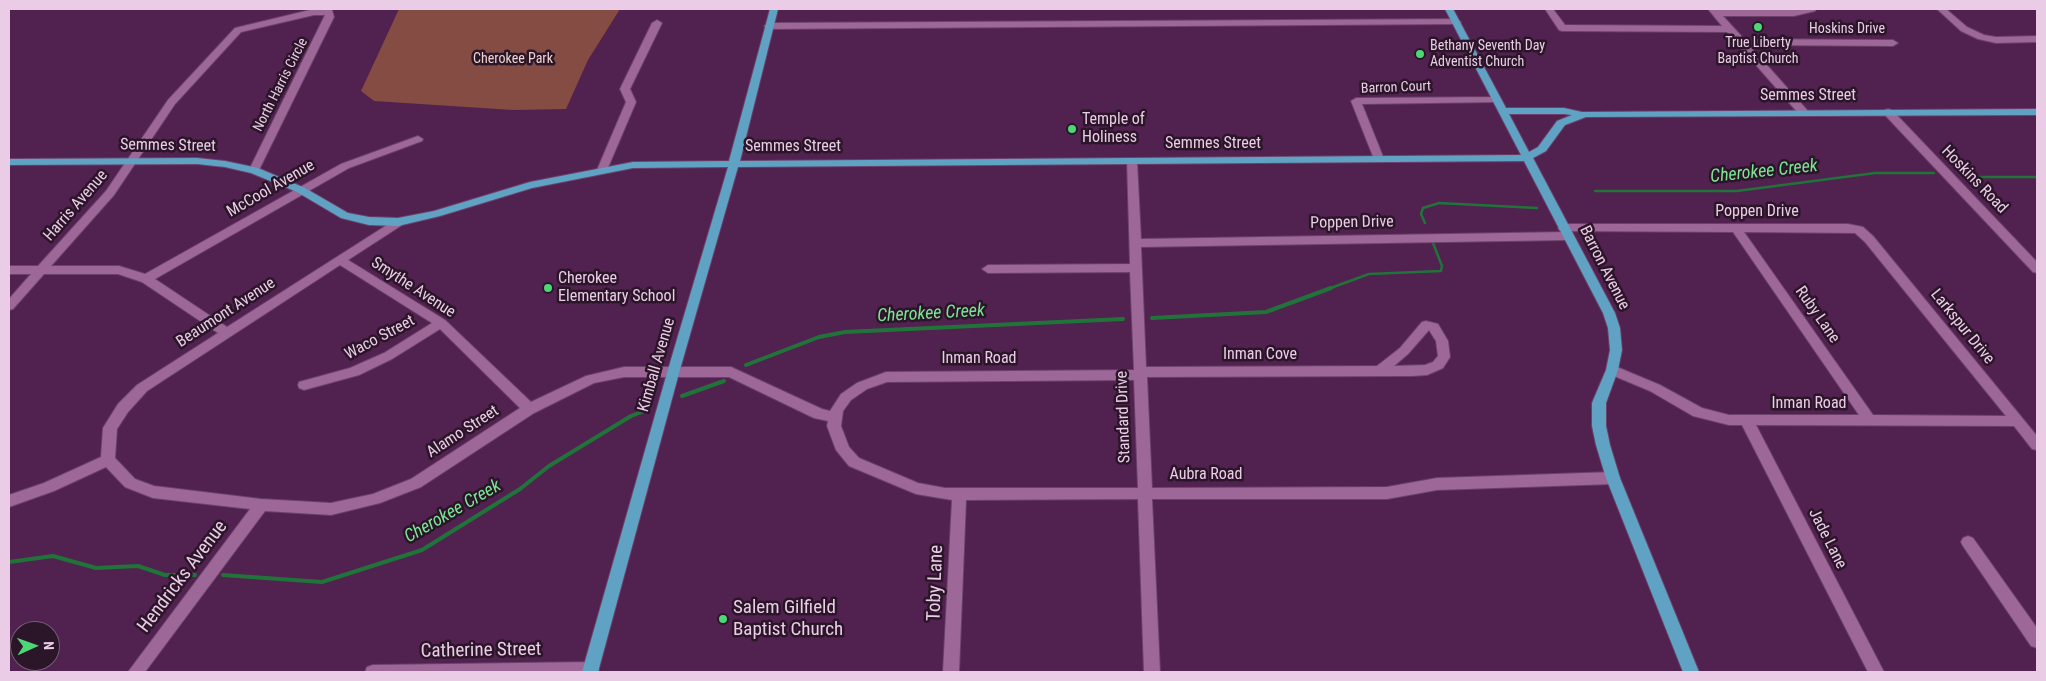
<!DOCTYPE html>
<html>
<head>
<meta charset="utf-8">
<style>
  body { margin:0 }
  #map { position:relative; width:2046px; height:681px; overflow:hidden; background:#51214f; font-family:"Roboto Condensed",sans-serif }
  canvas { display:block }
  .frame { position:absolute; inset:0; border:10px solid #eacce6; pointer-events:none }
  .north { position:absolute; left:10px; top:621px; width:50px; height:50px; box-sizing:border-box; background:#2b1529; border:1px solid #775e75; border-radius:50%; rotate:88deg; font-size:14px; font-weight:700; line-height:20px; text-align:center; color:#eacce6 }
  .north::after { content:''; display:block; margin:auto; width:18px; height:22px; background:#4dd676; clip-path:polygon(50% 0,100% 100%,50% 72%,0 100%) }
</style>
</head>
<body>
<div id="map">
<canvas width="2046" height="681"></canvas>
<div class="frame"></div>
<div class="north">N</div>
</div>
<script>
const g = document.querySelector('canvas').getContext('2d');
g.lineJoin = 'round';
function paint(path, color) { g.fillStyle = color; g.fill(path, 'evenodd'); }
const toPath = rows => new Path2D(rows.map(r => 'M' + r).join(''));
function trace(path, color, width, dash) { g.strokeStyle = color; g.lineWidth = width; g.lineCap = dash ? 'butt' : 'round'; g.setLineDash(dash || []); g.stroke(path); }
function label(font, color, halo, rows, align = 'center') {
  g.font = font + ' "Roboto Condensed",sans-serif'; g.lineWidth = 5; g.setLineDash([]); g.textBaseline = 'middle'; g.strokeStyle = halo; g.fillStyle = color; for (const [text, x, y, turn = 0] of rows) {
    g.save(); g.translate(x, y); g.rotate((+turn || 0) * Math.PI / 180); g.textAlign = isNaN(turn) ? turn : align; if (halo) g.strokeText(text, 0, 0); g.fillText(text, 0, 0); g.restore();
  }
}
const green = toPath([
  [399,9,620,9,588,60,566,109,513,110,374,101,361,91]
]);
const streamFar1 = toPath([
  [1973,177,2037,177],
  [1595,191,1737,191,1875,173,1934,173],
  [1425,223,1421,214,1423,208,1439,203,1537,208],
  [1328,289,1369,274,1441,271,1442,266,1433,243]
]);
const stream = toPath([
  [1152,318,1266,312,1331,288],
  [746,365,819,337,845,332,1123,319],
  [682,396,724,381],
  [9,562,53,556,96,568,138,566,165,575,195,575],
  [223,575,322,582,422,550,520,489,549,466,631,416,647,410]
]);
const minor = toPath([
  [314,9,332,10,334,17,258,172,254,173,249,170,325,15,314,15,241,32,175,104,114,195,51,266,119,266,145,274,341,164,418,136,423,139,422,141,349,168,155,279,227,327,398,218,404,222,402,225,348,260,445,320,531,402,586,376,624,367,731,367,822,409,830,411,841,394,857,383,886,372,1134,370,1130,272,988,273,982,269,988,265,1130,264,1127,161,1132,158,1137,161,1141,239,1568,232,1574,236,1568,240,1141,247,1146,367,1377,366,1400,348,1422,322,1426,321,1438,324,1448,341,1450,357,1443,368,1427,375,1412,376,1147,377,1152,488,1387,487,1437,478,1613,472,1618,474,1620,478,1618,482,1613,484,1437,490,1387,499,1152,499,1160,672,1144,672,1138,499,966,500,959,672,943,672,952,500,916,494,849,466,836,450,827,426,828,421,814,418,729,377,624,377,594,383,534,413,421,487,380,503,331,515,265,511,145,672,128,672,250,509,153,498,125,487,106,467,54,491,9,507,9,495,44,483,101,457,103,428,118,404,137,385,218,333,142,282,118,274,44,274,13,309,9,310,9,299,31,274,9,274,9,266,38,266,106,191,168,100,235,28,314,9],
  [340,265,432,323,384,353,350,368,299,382,298,385,299,388,304,390,359,375,392,359,440,329,520,408,411,479,373,494,331,503,261,499,154,486,135,479,115,458,117,429,128,412,147,391,340,265],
  [1429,330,1436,341,1438,356,1433,362,1425,365,1394,366,1408,354,1429,330],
  [1134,380,1138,488,945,488,918,483,859,458,849,447,841,426,843,411,851,400,867,389,887,382,1134,380],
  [1545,9,1553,9,1565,25,1722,26,1708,9,1718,10,1816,9,1815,11,1794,16,1723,16,1744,39,1893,40,1898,43,1893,46,1749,45,1807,110,1807,114,1803,115,1799,114,1727,32,1562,31,1559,30,1545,9],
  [1937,9,1946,9,1967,27,1984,35,1996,37,2037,36,2037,42,1996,43,1978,39,1961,31,1937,9],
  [1456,19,1461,22,1459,24,769,29,764,26,769,23,1456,19],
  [657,20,662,23,630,89,636,102,607,170,602,173,598,172,597,170,626,102,620,89,652,23,657,20],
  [1497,97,1500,98,1500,102,1362,104,1384,159,1379,162,1374,159,1351,101,1356,98,1497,97],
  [1888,109,1892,110,2037,262,2037,273,2033,272,1884,114,1884,110,1888,109],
  [1564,224,1848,224,1863,227,1873,236,2037,436,2037,450,2032,449,2014,426,1756,425,1884,672,1868,672,1742,425,1729,425,1693,416,1650,391,1607,373,1606,370,1612,365,1617,367,1660,385,1702,408,1729,415,1859,415,1733,232,1560,231,1558,228,1564,224],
  [1744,232,1855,233,1865,242,2006,416,1873,415,1744,232],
  [1968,536,1973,538,2037,628,2037,648,2031,646,1963,546,1961,542,1963,538,1968,536],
  [591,662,597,664,599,669,598,672,365,672,367,667,373,665,591,662]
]);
const major = toPath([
  [770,9,778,9,740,161,1521,155,1445,9,1453,9,1506,108,1564,108,1582,112,2037,109,2037,115,1586,117,1565,125,1546,151,1533,158,1615,313,1620,328,1622,350,1618,370,1606,403,1606,426,1610,445,1620,478,1699,672,1683,672,1606,478,1596,445,1592,426,1592,403,1606,370,1610,350,1608,328,1603,313,1524,161,738,167,679,373,598,672,582,672,667,373,728,167,633,168,532,188,440,216,398,226,369,225,341,218,297,192,251,173,225,167,197,164,9,165,9,159,197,158,225,161,258,168,305,188,348,213,369,217,398,218,434,211,530,182,633,162,729,161,770,9],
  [1509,114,1564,114,1572,115,1557,121,1538,147,1529,152,1509,114]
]);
const markers = [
  [1758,27,5,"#4dd676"],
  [1420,54,5,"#4dd676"],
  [1072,129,5,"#4dd676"],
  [548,288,5,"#4dd676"],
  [723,619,5,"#4dd676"]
];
const farStreetnames = [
  ["Hoskins Drive",1847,29],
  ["North Harris Circle",281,85,-63],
  ["Barron Court",1396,88,-2]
];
const farPoinames = [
  ["True Liberty",1758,43],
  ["Baptist Church",1758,59],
  ["Bethany Seventh Day",1430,46,"left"],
  ["Adventist Church",1430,62,"left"]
];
const farParknames = [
  ["Cherokee Park",513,59]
];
const streetNames = [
  ["Semmes Street",1808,96],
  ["Semmes Street",1213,144],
  ["Semmes Street",168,146,1],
  ["Semmes Street",793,147],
  ["Hoskins Road",1974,180,46],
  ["McCool Avenue",271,189,-30],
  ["Harris Avenue",76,206,-49],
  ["Poppen Drive",1757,212],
  ["Poppen Drive",1352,223,-1],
  ["Barron Avenue",1604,268,63],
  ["Smythe Avenue",413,288,33],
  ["Beaumont Avenue",226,313,-33],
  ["Ruby Lane",1817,315,55],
  ["Larkspur Drive",1962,327,51],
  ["Waco Street",380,338,-28],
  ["Inman Cove",1260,355],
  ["Inman Road",979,359],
  ["Kimball Avenue",657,365,-74],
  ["Inman Road",1809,404],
  ["Standard Drive",1124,417,-92],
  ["Alamo Street",463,432,-33],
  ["Aubra Road",1206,475],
  ["Jade Lane",1827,539,63]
];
const poiNames = [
  ["Temple of",1082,120],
  ["Holiness",1082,138],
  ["Cherokee",558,279],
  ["Elementary School",558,297]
];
const waterNames = [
  ["Cherokee Creek",1764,172,-6],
  ["Cherokee Creek",931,314,-3],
  ["Cherokee Creek",453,512,-30]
];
const nearStreetnames = [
  ["Hendricks Avenue",183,577,-53],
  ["Toby Lane",936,583,-88],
  ["Catherine Street",481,651,-1]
];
const nearPoinames = [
  ["Salem Gilfield",733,608],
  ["Baptist Church",733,630]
];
paint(green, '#854c43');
trace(streamFar1, '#20743a', 2.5);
trace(stream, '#20743a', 4);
trace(minor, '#6b4169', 2);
trace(major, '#6b4169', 2);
paint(minor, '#9d6798');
paint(major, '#60a2c3');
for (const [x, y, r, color] of markers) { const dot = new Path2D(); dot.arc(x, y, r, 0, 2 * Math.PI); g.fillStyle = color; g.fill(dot); trace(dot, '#2b1529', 2); }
label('14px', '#eacce6', '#2b1529', farStreetnames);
label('14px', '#eacce6', '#2b1529', farPoinames);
label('14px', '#eed4cf', '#2b1529', farParknames);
label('16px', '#eacce6', '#2b1529', streetNames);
label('16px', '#eacce6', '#2b1529', poiNames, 'left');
label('italic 18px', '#7ce594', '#2b1529', waterNames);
label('19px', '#eacce6', '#2b1529', nearStreetnames);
label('19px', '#eacce6', '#2b1529', nearPoinames, 'left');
</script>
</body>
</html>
